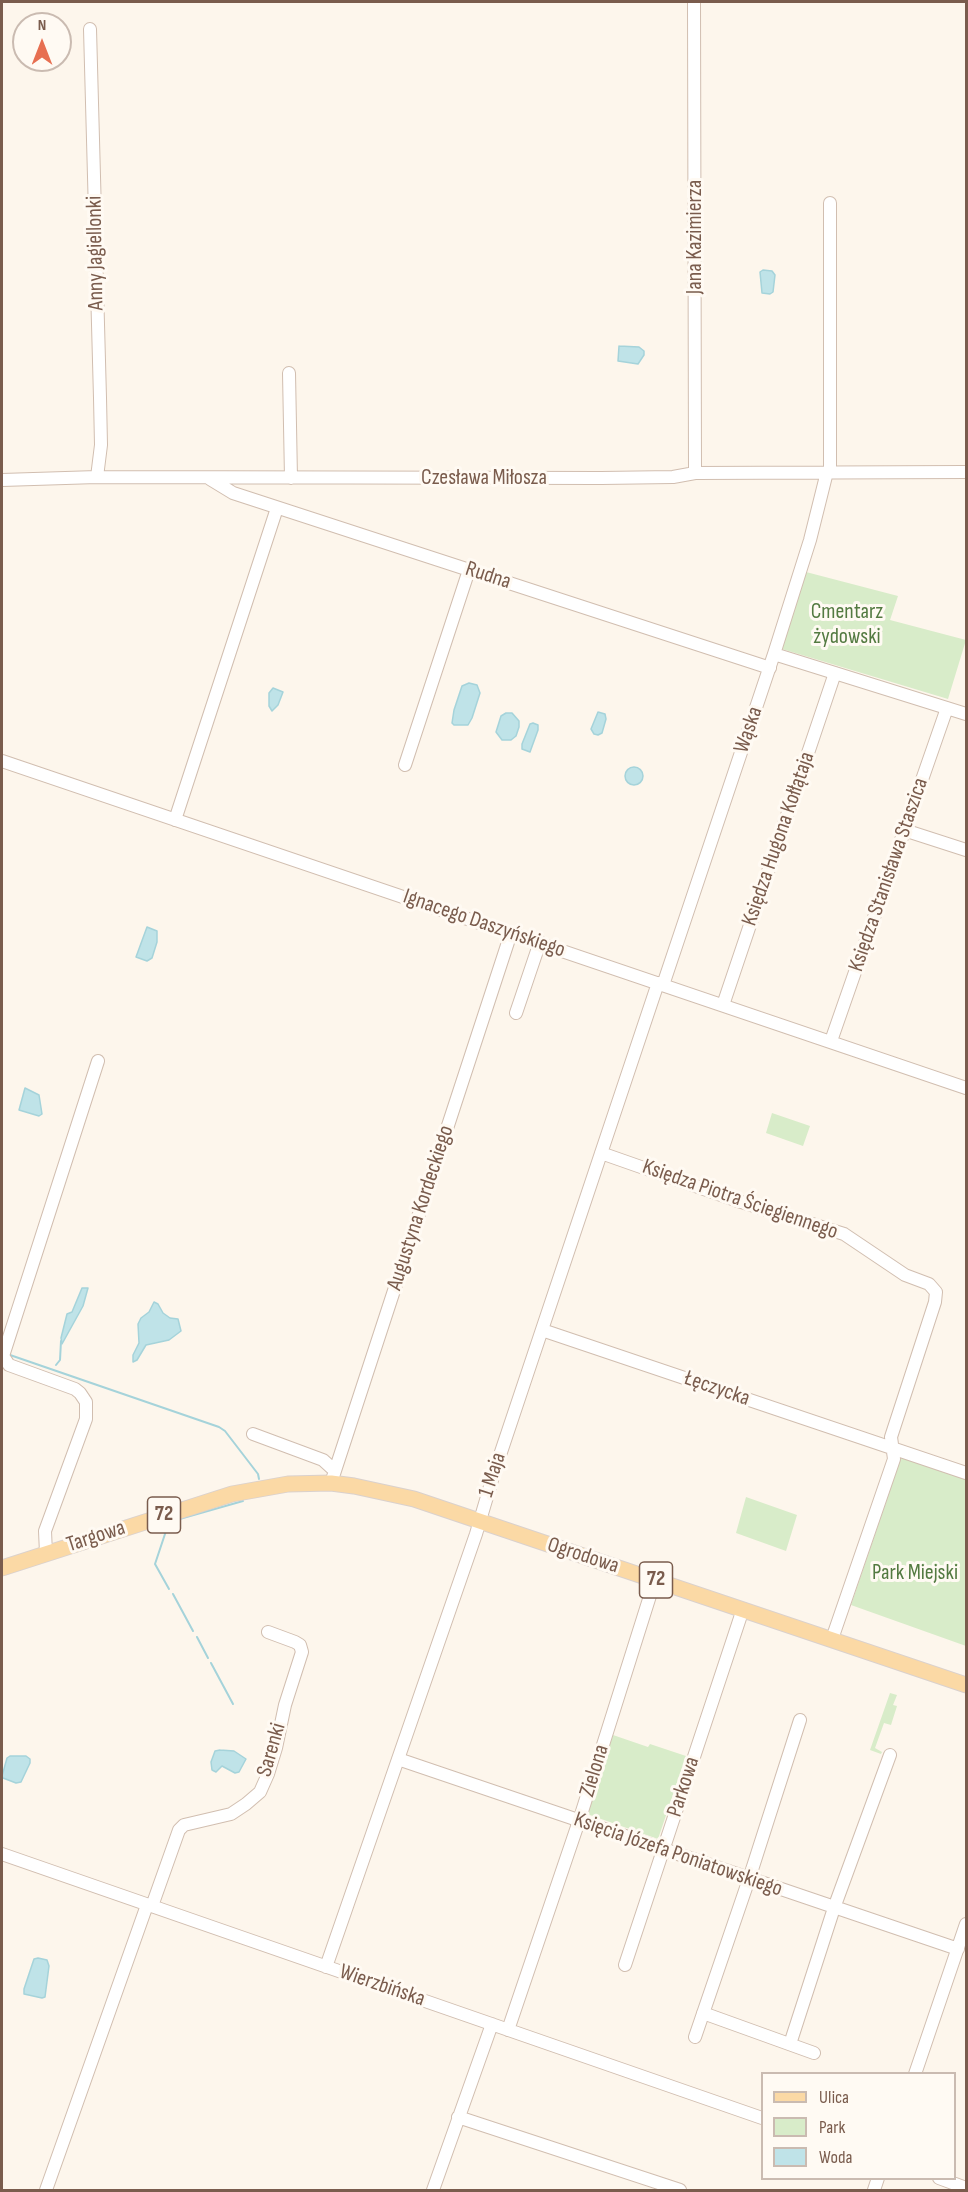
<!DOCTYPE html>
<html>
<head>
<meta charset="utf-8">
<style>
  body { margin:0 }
  #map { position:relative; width:968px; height:2192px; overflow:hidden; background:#fdf6ec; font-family:"Sofia Sans Condensed",sans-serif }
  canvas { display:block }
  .frame { position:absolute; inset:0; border:3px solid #7a5c4d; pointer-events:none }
  .legend { position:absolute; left:761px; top:2072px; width:195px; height:108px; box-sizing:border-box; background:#fffaf3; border:2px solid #cabbb1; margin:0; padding:8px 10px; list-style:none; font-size:18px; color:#7a5c4d }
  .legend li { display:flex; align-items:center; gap:12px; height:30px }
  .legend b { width:30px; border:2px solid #cabbb1 }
  .north { position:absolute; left:12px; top:12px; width:60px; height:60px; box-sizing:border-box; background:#fffaf3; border:2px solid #cabbb1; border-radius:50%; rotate:0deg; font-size:16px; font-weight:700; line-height:24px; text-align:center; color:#7a5c4d }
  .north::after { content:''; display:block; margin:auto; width:21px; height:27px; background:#e76f51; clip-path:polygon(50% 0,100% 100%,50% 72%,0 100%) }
</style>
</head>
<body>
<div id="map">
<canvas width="968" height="2192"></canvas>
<div class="frame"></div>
<ul class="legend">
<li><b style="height:8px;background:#fbd9a5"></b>Ulica</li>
<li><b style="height:16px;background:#d8ecc9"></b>Park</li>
<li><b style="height:16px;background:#bfe3e8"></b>Woda</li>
</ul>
<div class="north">N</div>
</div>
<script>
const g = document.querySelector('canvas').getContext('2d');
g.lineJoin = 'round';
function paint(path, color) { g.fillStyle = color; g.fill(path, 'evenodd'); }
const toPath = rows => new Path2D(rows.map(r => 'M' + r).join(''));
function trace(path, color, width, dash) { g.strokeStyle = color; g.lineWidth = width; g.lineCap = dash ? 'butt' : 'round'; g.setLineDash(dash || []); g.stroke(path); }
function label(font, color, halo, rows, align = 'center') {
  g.font = font + ' "Sofia Sans Condensed",sans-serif'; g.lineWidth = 6; g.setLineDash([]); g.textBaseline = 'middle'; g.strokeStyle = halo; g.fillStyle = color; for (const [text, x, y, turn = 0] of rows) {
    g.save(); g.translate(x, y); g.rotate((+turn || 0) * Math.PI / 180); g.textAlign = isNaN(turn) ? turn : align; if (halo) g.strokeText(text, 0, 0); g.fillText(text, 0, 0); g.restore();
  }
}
const green = toPath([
  [806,572,898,596,890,620,966,640,948,699,782,649],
  [772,1113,810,1126,803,1146,766,1133],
  [902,1455,966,1478,966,1646,851,1605],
  [746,1497,797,1515,786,1551,736,1533],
  [890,1693,897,1695,893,1705,897,1706,891,1725,884,1723,875,1748,882,1752,881,1754,870,1750],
  [613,1735,648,1747,650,1744,686,1756,658,1839,587,1814]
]);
const water = toPath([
  [763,270,772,271,775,275,773,292,770,294,762,293,760,272,763,270],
  [619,346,639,347,644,351,644,355,638,364,618,361,619,346],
  [469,683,477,685,480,693,472,718,468,725,454,725,452,723,454,710,462,686,469,683],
  [273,688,283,692,278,705,272,711,269,706,269,693,273,688],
  [598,712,605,714,606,719,602,733,598,735,594,734,591,729,598,712],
  [506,713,512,713,519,721,519,727,516,736,511,740,502,740,496,732,501,716,506,713],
  [533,723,538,725,538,730,530,752,522,749,522,744,530,724,533,723],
  '625 776a9 9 0 1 1 18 0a9 9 0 1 1-18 0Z',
  [147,927,157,931,157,942,152,958,147,961,136,957,147,927],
  [25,1088,39,1095,42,1114,39,1116,19,1110,25,1088],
  [82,1288,88,1288,83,1306,62,1344,61,1338,67,1314,72,1312,82,1288],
  [154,1302,158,1304,163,1313,170,1318,178,1319,181,1331,169,1340,146,1345,137,1360,133,1362,133,1355,139,1343,138,1324,141,1318,149,1312,154,1302],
  [220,1750,234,1751,246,1759,239,1772,235,1773,222,1766,216,1772,212,1770,211,1762,215,1751,220,1750],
  [10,1756,26,1756,30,1759,30,1763,21,1782,16,1783,3,1778,2,1776,7,1758,10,1756],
  [38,1958,47,1960,49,1966,45,1997,42,1998,24,1994,24,1989,34,1959,38,1958]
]);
const stream = toPath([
  [10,1355,219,1427,225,1431,258,1474,259,1479],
  [56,1365,60,1360,61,1341],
  [169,1589,155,1564,169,1522,243,1501],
  [173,1594,193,1631],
  [197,1637,208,1658],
  [211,1663,233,1704]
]);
const minor = toPath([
  [694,2,695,473],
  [90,29,100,398,101,445,97,477],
  [830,203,830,472],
  [289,373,291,478],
  [210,479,233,493,770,668],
  [2,480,97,477,601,478,673,477,695,473,966,472],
  [774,654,966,714],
  [2,761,966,1088],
  [405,765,469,570],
  [175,820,277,508],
  [904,830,966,850],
  [663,985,774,654,810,540,827,472],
  [723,1005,835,673],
  [516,1013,540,942],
  [831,1041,947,708],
  [601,1153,735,1200,844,1234,905,1275,929,1284,936,1292,935,1302,891,1437,894,1459,832,1639],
  [542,1330,966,1473],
  [253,1434,323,1460,334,1470],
  [331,1483,511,933],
  [46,1553,45,1531,86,1419,86,1402,80,1393,75,1389,9,1365,3,1356,98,1061],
  [398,1759,958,1949],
  [2,1854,762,2118],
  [152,1906,179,1830,184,1825,231,1814,246,1804,260,1792,268,1774,276,1748,285,1705,302,1652,300,1645,295,1642,268,1632],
  [625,1965,743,1609],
  [326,1967,476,1534,494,1473,658,983],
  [703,2013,814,2053],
  [508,2030,579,1821,655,1580],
  [695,2037,749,1879,800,1720],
  [790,2044,834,1908,890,1755],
  [915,2074,966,1924],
  [458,2117,680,2190],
  [939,2178,966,2188],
  [46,2190,147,1905],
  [433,2190,492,2024],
  [874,2190,878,2178]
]);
const major = toPath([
  [2,1568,232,1494,288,1484,331,1483,354,1486,414,1499,966,1685]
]);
const shields = [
  [164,1515,33],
  [656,1580,33]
];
const shieldNames = [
  ["72",164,1515],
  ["72",656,1580]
];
const streetNames = [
  ["Jana Kazimierza",695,237,-90],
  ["Anny Jagiellonki",96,253,-91],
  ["Czesława Miłosza",484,478],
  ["Rudna",488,576,18],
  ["Wąska",749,730,-71],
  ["Księdza Hugona Kołłątaja",779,839,-71],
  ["Księdza Stanisława Staszica",889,875,-71],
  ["Ignacego Daszyńskiego",484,924,19],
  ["Księdza Piotra Ściegiennego",740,1200,19],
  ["Augustyna Kordeckiego",421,1208,-72],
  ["Łęczycka",717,1389,19],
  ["1 Maja",493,1475,-72],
  ["Targowa",96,1537,-18],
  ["Ogrodowa",583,1556,18],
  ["Sarenki",272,1750,-74],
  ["Zielona",595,1771,-73],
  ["Parkowa",684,1787,-72],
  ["Księcia Józefa Poniatowskiego",678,1855,19],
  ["Wierzbińska",382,1986,19]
];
const parkNames = [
  ["Cmentarz",847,612],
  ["żydowski",847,637],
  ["Park Miejski",915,1573]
];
paint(green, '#d8ecc9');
paint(water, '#bfe3e8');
trace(water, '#a5d3da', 1.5);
trace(stream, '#a5d3da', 2);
trace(minor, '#d1beb0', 14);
trace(major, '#dad1cd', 17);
trace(minor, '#fff', 12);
trace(major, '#fbd9a5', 15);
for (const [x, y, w] of shields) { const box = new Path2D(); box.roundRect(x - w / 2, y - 18, w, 36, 4.5); g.fillStyle = '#fffaf3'; g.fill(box); trace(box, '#7a5c4d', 1.5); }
label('bold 21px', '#7a5c4d', null, shieldNames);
label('22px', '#7a5c4d', '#fffaf3', streetNames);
label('22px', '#537a41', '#fffaf3', parkNames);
</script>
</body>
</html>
